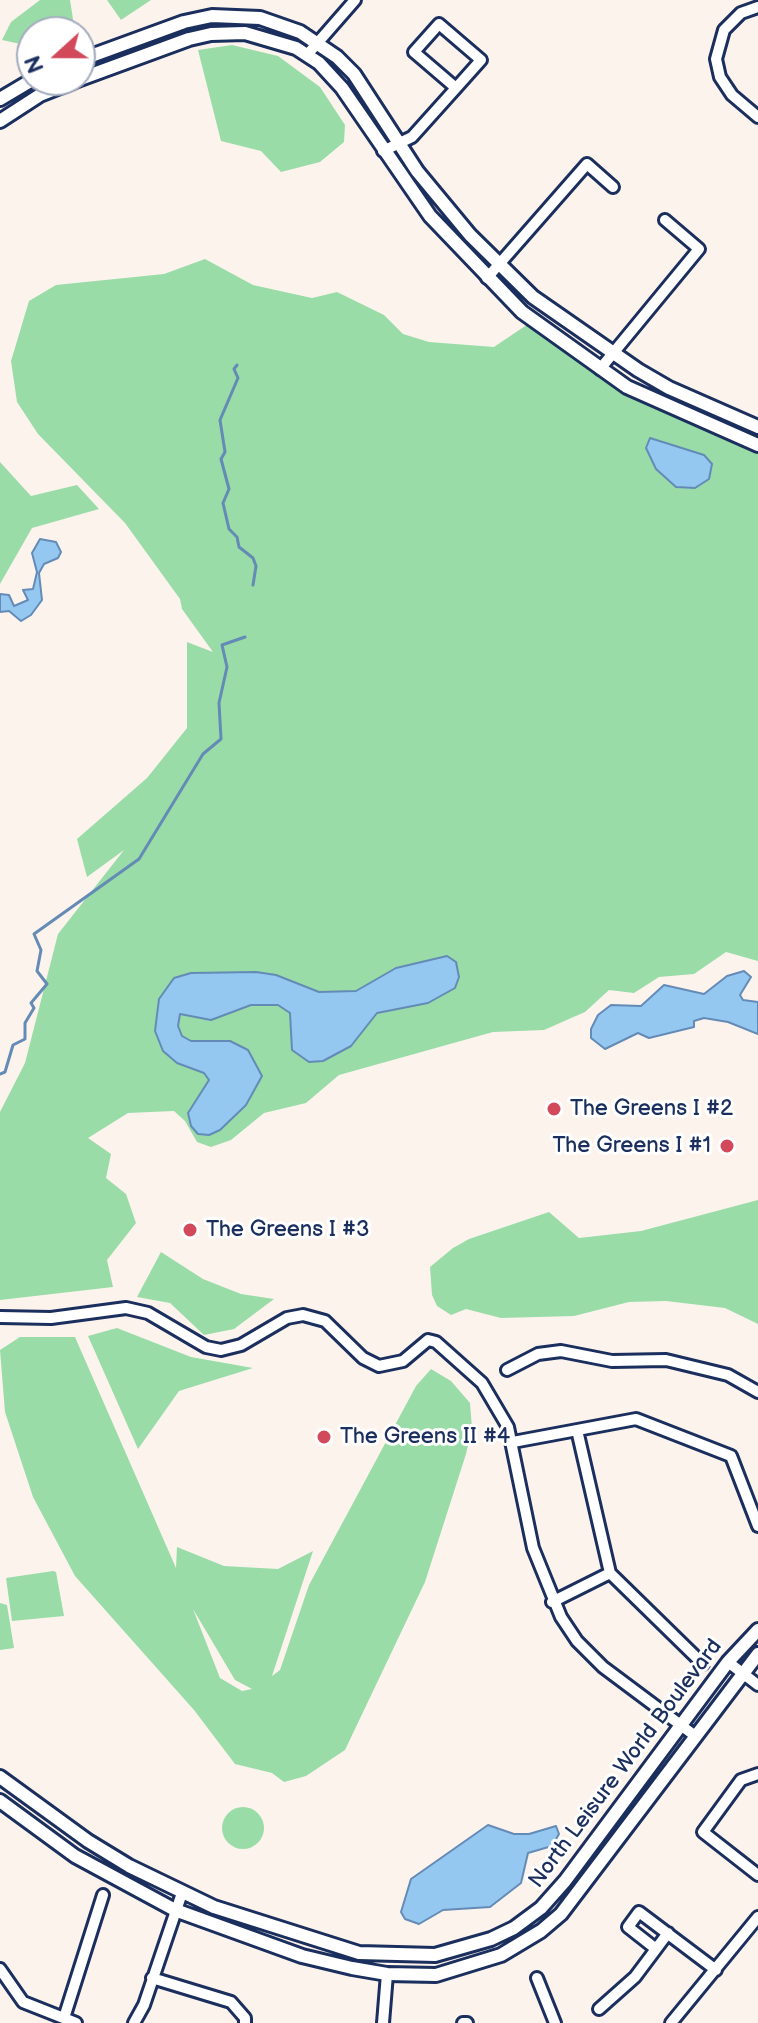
<!DOCTYPE html>
<html>
<head>
<meta charset="utf-8">
<style>
  body { margin:0 }
  #map { position:relative; width:758px; height:2023px; overflow:hidden; background:#fdf3ed; font-family:"Balsamiq Sans",sans-serif }
  canvas { display:block }
  .north { position:absolute; left:16px; top:16px; width:80px; height:80px; box-sizing:border-box; background:#fff; border:2px solid #a4acbf; border-radius:50%; rotate:249deg; font-size:22px; font-weight:700; line-height:32px; text-align:center; color:#1b2f5e }
  .north::after { content:''; display:block; margin:auto; width:28px; height:36px; background:#d1495b; clip-path:polygon(50% 0,100% 100%,50% 72%,0 100%) }
</style>
</head>
<body>
<div id="map">
<canvas width="758" height="2023"></canvas>
<div class="north">N</div>
</div>
<script>
const g = document.querySelector('canvas').getContext('2d');
g.lineJoin = 'round';
function paint(path, color) { g.fillStyle = color; g.fill(path, 'evenodd'); }
const toPath = rows => new Path2D(rows.map(r => 'M' + r).join(''));
function trace(path, color, width, dash) { g.strokeStyle = color; g.lineWidth = width; g.lineCap = dash ? 'butt' : 'round'; g.setLineDash(dash || []); g.stroke(path); }
function label(font, color, halo, rows, align = 'center') {
  g.font = font + ' "Balsamiq Sans",sans-serif'; g.lineWidth = 6; g.setLineDash([]); g.textBaseline = 'middle'; g.strokeStyle = halo; g.fillStyle = color; for (const [text, x, y, turn = 0] of rows) {
    g.save(); g.translate(x, y); g.rotate((+turn || 0) * Math.PI / 180); g.textAlign = isNaN(turn) ? turn : align; if (halo) g.strokeText(text, 0, 0); g.fillText(text, 0, 0); g.restore();
  }
}
const green = toPath([
  [40,0,70,0,75,32,32,32,32,53,25,45,2,40,11,22],
  [107,0,151,0,121,20],
  [232,45,278,56,320,87,345,125,344,142,320,162,281,172,261,151,221,141,198,50],
  [205,259,253,285,312,298,337,292,384,315,403,334,429,342,494,347,528,324,610,383,758,453,758,961,726,952,694,974,659,977,634,993,609,990,585,1012,544,1030,493,1032,339,1075,306,1103,264,1113,231,1140,211,1147,197,1142,185,1121,174,1111,128,1113,88,1138,111,1154,106,1178,126,1194,136,1223,107,1260,113,1287,0,1300,0,1112,25,1063,58,934,124,850,87,877,77,839,147,778,187,728,187,642,213,652,182,609,180,599,125,523,38,434,17,402,11,361,29,301,56,285,164,274],
  [0,462,31,496,77,485,99,509,32,528,0,584],
  [758,1200,758,1324,725,1308,666,1301,629,1302,574,1316,501,1318,466,1309,451,1315,437,1306,432,1295,430,1267,453,1248,469,1239,549,1212,579,1238,641,1231],
  [161,1252,203,1279,241,1294,274,1299,234,1329,204,1335,170,1303,137,1297],
  [117,1328,191,1357,253,1368,179,1391,138,1449,88,1336],
  [20,1337,75,1337,176,1568,177,1547,224,1566,278,1569,313,1551,272,1676,280,1670,309,1585,416,1386,431,1369,451,1381,470,1403,472,1428,466,1454,425,1582,345,1750,306,1776,284,1782,272,1773,235,1764,194,1710,75,1576,33,1497,5,1412,0,1350],
  [193,1609,235,1680,252,1689,242,1691,220,1678],
  [53,1571,56,1572,64,1616,12,1621,6,1578],
  [0,1603,7,1605,14,1648,0,1650],
  '222 1828a21 21 0 1 1 42 0a21 21 0 1 1-42 0Z'
]);
const water = toPath([
  [650,438,704,455,712,464,709,479,695,488,676,487,656,469,646,448,650,438],
  [40,539,56,542,61,552,58,558,44,564,39,573,42,600,31,615,21,621,9,611,0,612,0,594,9,595,14,606,28,600,23,590,33,589,37,572,32,553,40,539],
  [447,956,456,962,459,977,455,988,428,1003,377,1013,351,1046,323,1061,309,1062,292,1050,290,1013,278,1005,251,1005,211,1020,180,1014,178,1026,182,1036,191,1041,230,1041,248,1050,262,1076,246,1105,220,1130,209,1135,198,1134,191,1126,188,1113,209,1080,204,1073,177,1063,163,1051,155,1031,159,999,174,978,191,973,256,972,276,975,319,992,356,991,396,968,447,956],
  [744,971,751,977,740,995,743,1000,758,1002,758,1034,728,1022,704,1018,694,1021,694,1027,649,1038,638,1033,605,1049,591,1038,591,1029,598,1015,611,1005,641,1006,664,985,704,994,727,976,744,971],
  [488,1825,514,1834,529,1834,556,1826,559,1834,552,1846,528,1853,521,1883,490,1907,443,1910,419,1924,405,1919,401,1912,411,1879,488,1825]
]);
const stream = toPath([
  [237,365,234,369,238,378,220,420,225,452,221,459,229,489,223,503,229,529,237,537,239,547,253,558,256,566,253,585],
  [0,1074,5,1072,13,1045,25,1039,25,1023,34,1008,31,1003,47,984,37,971,41,950,34,934,139,859,203,754,221,739,219,703,227,667,222,645,245,637]
]);
const minor = toPath([
  [758,7,741,13,724,30,716,59,720,77,732,95,758,117],
  [307,55,355,0],
  [383,151,412,137,456,88,481,60,439,24,414,52,456,88],
  [487,278,587,164,613,187],
  [600,369,699,249,665,220],
  [0,1317,51,1318,126,1308,148,1313,206,1347,221,1350,241,1345,287,1318,303,1315,325,1321,363,1358,379,1366,403,1361,428,1340,436,1342,482,1383,508,1427,533,1548,561,1617,577,1641,603,1667,694,1735],
  [507,1370,538,1354,561,1351,612,1361,666,1360,728,1375,758,1392],
  [577,1430,610,1573,703,1664],
  [513,1442,636,1419,731,1456,758,1526],
  [552,1602,610,1573],
  [728,1662,758,1685],
  [758,1774,741,1780,703,1832,758,1875],
  [656,1949,628,1927,639,1912,716,1970],
  [0,1969,23,2002,76,2023],
  [152,1978,231,2002,245,2018,245,2023],
  [537,1978,555,2023],
  [599,2009,635,1977,668,1933],
  [64,2018,103,1895],
  [134,2023,144,2005,182,1893],
  [383,2023,387,1974],
  [463,2023,467,2023],
  [671,2023,758,1917]
]);
const tertiary = toPath([
  [80,60,184,22,212,16,260,18,300,32,337,57,354,74,417,171,470,235,533,297,638,370,669,388,758,427],
  [80,79,189,39,211,34,245,33,296,48,319,63,342,88,430,216,522,312,627,387,758,445],
  [0,99,32,80],
  [0,121,40,95,78,80],
  [0,1777,88,1841,129,1866,214,1907,359,1953,435,1955,491,1939,514,1928,541,1908,565,1881,728,1662,758,1630],
  [0,1801,75,1856,175,1910,302,1956,352,1968,387,1974,436,1975,501,1955,541,1931,561,1914,758,1654]
]);
const markers = [
  [554,1109,8,"#d1495b"],
  [727,1146,8,"#d1495b"],
  [190,1230,8,"#d1495b"],
  [324,1437,8,"#d1495b"]
];
const poiNames = [
  ["The Greens I #2",570,1109],
  ["The Greens I #1",711,1146,"right"],
  ["The Greens I #3",206,1230],
  ["The Greens II #4",340,1437]
];
const streetNames = [
  ["North Leisure World Boulevard",626,1764,-53]
];
paint(green, '#99dca8');
paint(water, '#94c8f1');
trace(water, '#648bb6', 2);
trace(stream, '#648bb6', 3);
trace(minor, '#1b2f5e', 16);
trace(tertiary, '#1b2f5e', 18);
trace(minor, '#fff', 10);
trace(tertiary, '#fff', 12);
for (const [x, y, r, color] of markers) { const dot = new Path2D(); dot.arc(x, y, r, 0, 2 * Math.PI); g.fillStyle = color; g.fill(dot); trace(dot, '#fff', 3); }
label('22px', '#1b2f5e', '#fff', poiNames, 'left');
label('22px', '#1b2f5e', '#fff', streetNames);
</script>
</body>
</html>
